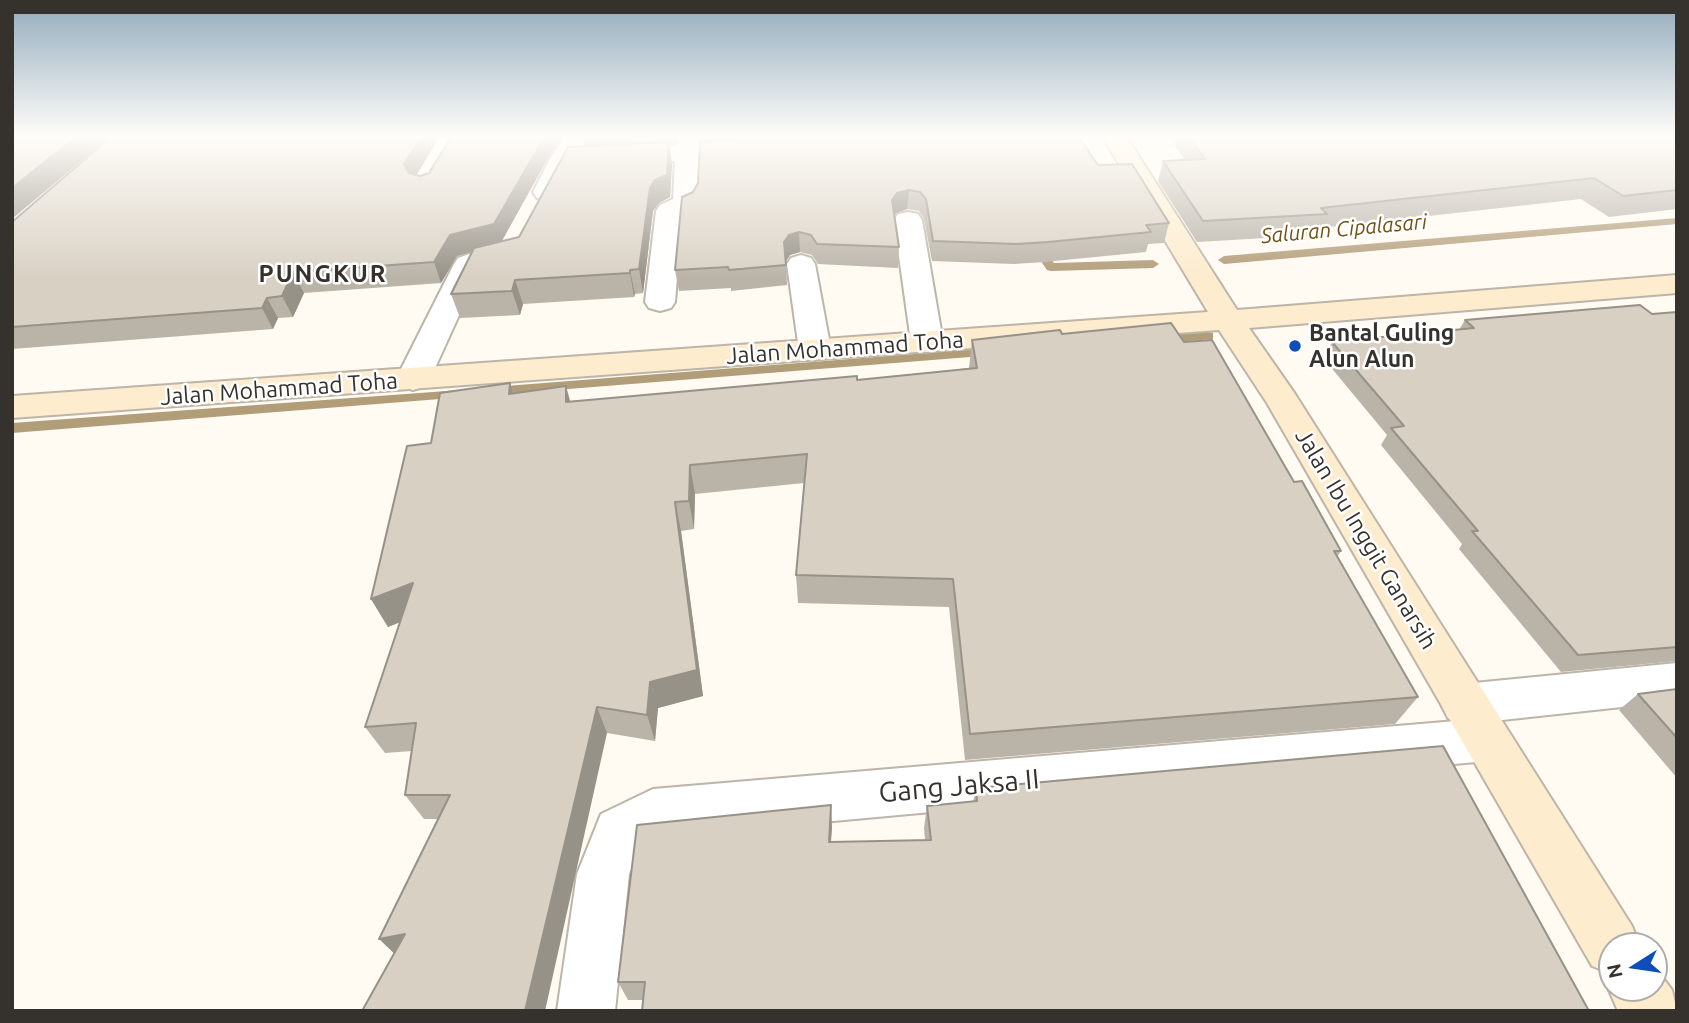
<!DOCTYPE html>
<html>
<head>
<meta charset="utf-8">
<style>
  body { margin:0 }
  #map { position:relative; width:1689px; height:1023px; overflow:hidden; background:#fffaf2; font-family:Ubuntu,sans-serif }
  canvas { display:block }
  .frame { position:absolute; inset:0; border:14px solid #35322d; pointer-events:none }
  .north { position:absolute; left:1598px; top:932px; width:70px; height:70px; box-sizing:border-box; background:#fff; border:2px solid #aeadab; border-radius:50%; rotate:258deg; font-size:19px; font-weight:700; line-height:28px; text-align:center; color:#35322d }
  .north::after { content:''; display:block; margin:auto; width:24px; height:32px; background:#0d4eb9; clip-path:polygon(50% 0,100% 100%,50% 72%,0 100%) }
</style>
</head>
<body>
<div id="map">
<canvas width="1689" height="1023"></canvas>
<div class="frame"></div>
<div class="north">N</div>
</div>
<script>
const g = document.querySelector('canvas').getContext('2d');
g.lineJoin = 'round';
const toPath = rows => new Path2D(rows.map(r => 'M' + r).join(''));
function paint(path, color) { g.fillStyle = color; g.fill(path, 'evenodd'); }
function trace(path, color, width, dash) { g.strokeStyle = color; g.lineWidth = width; g.lineCap = dash ? 'butt' : 'round'; g.setLineDash(dash || []); g.stroke(path); }
function label(font, color, halo, rows, align = 'center') {
  g.font = font + ' Ubuntu,sans-serif'; g.lineWidth = 5; g.setLineDash([]); g.textBaseline = 'middle'; g.strokeStyle = halo; g.fillStyle = color; for (const [text, x, y, turn = 0] of rows) {
    g.save(); g.translate(x, y); g.rotate((+turn || 0) * Math.PI / 180); g.textAlign = isNaN(turn) ? turn : align; if (halo) g.strokeText(text, 0, 0); g.fillText(text, 0, 0); g.restore();
  }
}
const stream = toPath([
  [1677,218,1677,224,1224,264,1218,260,1224,256,1677,218],
  [1036,242,1040,243,1054,263,1153,260,1159,264,1153,268,1051,271,1047,270,1030,245,1036,242],
  [1208,332,1213,333,1213,339,1163,343,1157,339,1163,335,1208,332],
  [990,348,997,352,995,355,493,395,486,391,493,387,990,348],
  [460,390,467,394,465,397,12,433,12,423,460,390]
]);
const minor = toPath([
  [566,136,590,136,574,159,555,198,546,200,537,198,533,192,550,159,566,136],
  [683,136,696,137,700,144,752,141,761,143,764,148,761,153,752,155,700,159,698,203,694,209,682,215,675,302,671,308,660,311,649,308,645,302,656,211,660,205,673,199,675,161,620,164,611,162,608,157,611,152,620,150,676,146,680,137,683,136],
  [908,212,918,214,922,220,943,342,938,349,927,352,916,349,911,342,894,220,898,214,908,212],
  [481,250,491,253,495,259,491,265,480,269,430,379,425,386,413,390,401,386,396,379,454,264,458,258,481,250],
  [801,255,811,258,815,264,831,350,826,357,815,360,804,357,799,350,787,264,791,258,801,255],
  [1677,663,1677,701,1493,721,1504,725,1511,740,1504,755,1487,761,659,837,639,848,629,874,615,1011,557,1011,577,874,601,814,653,789,1456,721,1448,718,1441,704,1448,690,1464,684,1677,663]
]);
const secondary = toPath([
  [1102,136,1126,136,1237,310,1677,275,1677,293,1249,328,1295,394,1632,926,1640,946,1612,946,1612,974,1592,966,1267,403,1219,330,12,418,12,396,1208,312,1102,136],
  [1654,966,1672,990,1677,1011,1618,1011,1608,988,1612,979,1612,988,1654,988,1654,966]
]);
const wall = toPath([
  [112,136,440,136,416,175,420,176,548,158,502,241,519,237,585,146,583,136,678,136,674,143,669,144,672,164,670,197,659,203,653,211,643,293,635,294,634,297,523,304,520,315,460,318,451,294,472,251,457,256,441,283,304,293,293,317,278,318,273,329,12,349,12,222],
  [697,136,781,136,702,142],
  [1169,136,1677,136,1677,209,1609,217,1581,199,1321,228,1318,235,1197,242,1158,181,1163,161,1185,160],
  [1098,165,1169,223,1164,243,1148,244,1146,252,1044,262,1014,264,932,261,924,219,919,211,907,209,896,213,894,215,899,247,898,268,818,264,812,255,800,252,790,255,786,261,787,285,731,291,731,288,679,291,675,270,693,192],
  [1677,312,1677,661,1561,672,1459,549,1462,544,1381,445,1387,435,1324,359,1332,342,1459,330,1465,320,1652,314],
  [1062,334,1184,342,1294,482,1341,551,1337,557,1418,697,1395,724,965,760,949,607,798,603,796,575,804,483,695,494,694,529,681,531,703,696,658,708,655,741,607,733,394,953,438,819,424,819,405,795,412,751,385,753,365,727,400,622,388,627,371,599,431,443,510,383,514,393,570,402,857,380,969,368,972,340],
  [1677,689,1677,778,1619,710,1638,694],
  [1443,746,643,1000,628,1000,618,982,832,827,831,842,925,840,924,828,927,806,973,802,976,788]
]);
const shadedWall = toPath([
  [77,136,111,136,12,219,12,188],
  [422,136,440,136,411,184,404,164],
  [545,136,564,136,548,158,500,244,457,256,441,283,434,262,450,235],
  [673,136,678,136,674,143],
  [669,142,672,164,670,197,659,203,653,211,643,293,639,269,650,188,655,180],
  [909,190,907,209,896,213,891,220,892,200,897,193],
  [799,232,800,252,790,255,785,263,784,242,789,235],
  [630,270,635,294,634,297,630,273],
  [293,272,304,293,293,317,282,296],
  [515,280,523,304,520,315,512,291],
  [267,298,278,318,273,329,262,308],
  [510,383,520,412,509,394],
  [566,386,574,415,566,402],
  [690,465,695,494,694,529,689,501],
  [675,502,681,531,703,696,658,708,655,741,647,715,650,682],
  [413,583,428,611,388,627,371,599],
  [597,707,607,733,545,1011,525,1011],
  [831,805,832,827,829,864,829,842],
  [405,934,401,960,379,939]
]);
const building = toPath([
  [12,136,77,136,12,188,12,136],
  [112,136,422,136,404,164,409,173,420,176,429,173,452,136,545,136,494,224,450,235,434,262,293,272,282,296,267,298,262,308,12,327,12,222,112,136],
  [784,136,1078,136,1098,165,1132,164,1169,223,1146,225,1151,232,1048,242,1017,244,933,241,926,199,920,192,909,190,897,193,892,200,899,247,817,244,811,235,799,232,789,235,784,242,786,265,729,270,728,267,675,270,682,197,693,192,698,183,700,142,784,136],
  [1188,136,1677,136,1677,190,1623,196,1594,178,1321,208,1327,214,1203,221,1163,161,1205,159,1188,136],
  [669,142,667,175,655,180,650,188,639,269,630,270,630,273,515,280,512,291,451,294,474,248,519,237,568,147,669,142],
  [1640,305,1652,314,1677,312,1677,647,1578,655,1472,531,1478,531,1391,428,1404,426,1332,342,1474,328,1465,320,1640,305],
  [1171,323,1184,342,1212,340,1294,482,1302,481,1341,551,1334,551,1418,697,970,734,953,579,796,575,807,454,690,465,689,501,675,502,697,670,650,682,647,715,597,707,525,1011,362,1011,405,934,379,939,450,795,405,795,416,723,365,727,413,583,371,599,407,446,431,443,440,393,510,383,509,394,566,386,566,402,857,376,857,380,977,368,972,340,1060,330,1062,334,1171,323],
  [1677,689,1677,738,1638,694,1677,689],
  [1443,746,1589,1011,642,1011,645,982,618,982,637,825,831,805,829,842,931,840,927,806,977,801,976,788,1443,746]
]);
const markers = [
  [1295,346,7,"#0d4eb9"]
];
const farWaternames = [
  ["Saluran Cipalasari",1344,229,-5]
];
const poiNames = [
  ["Bantal Guling",1309,333],
  ["Alun Alun",1309,359]
];
const streetNames = [
  ["Jalan Mohammad Toha",845,348,-4],
  ["Jalan Mohammad Toha",279,389,-4],
  ["Jalan Ibu Inggit Ganarsih",1366,539,59]
];
const farDistrictnames = [
  ["PUNGKUR",323,274]
];
const nearStreetnames = [
  ["Gang Jaksa II",959,786,-5]
];
paint(stream, '#b29d79');
trace(minor, '#bcb5a8', 4);
trace(secondary, '#bcb5a8', 4);
paint(minor, '#fff');
paint(secondary, '#fdeccd');
paint(wall, '#bab3a8');
paint(shadedWall, '#979288');
paint(building, '#d8d0c3');
trace(building, '#979288', 2);
const sky = g.createLinearGradient(0, 0, 0, 279);
sky.addColorStop(0, '#92abbc');
sky.addColorStop(0.49, '#fffdf9');
sky.addColorStop(1, '#fffdf900');
g.fillStyle = sky;
g.fillRect(0, 0, 1689, 279);
for (const [x, y, r, color] of markers) { const dot = new Path2D(); dot.arc(x, y, r, 0, 2 * Math.PI); g.fillStyle = color; g.fill(dot); trace(dot, '#fff', 2.5); }
label('italic 21px', '#6f5113', '#fff', farWaternames);
label('bold 23px', '#35322d', '#fff', poiNames, 'left');
label('23px', '#35322d', '#fff', streetNames);
g.letterSpacing = '2px';
label('bold 24px', '#35322d', '#fff', farDistrictnames);
g.letterSpacing = '0px';
label('28px', '#35322d', '#fff', nearStreetnames);
</script>
</body>
</html>
